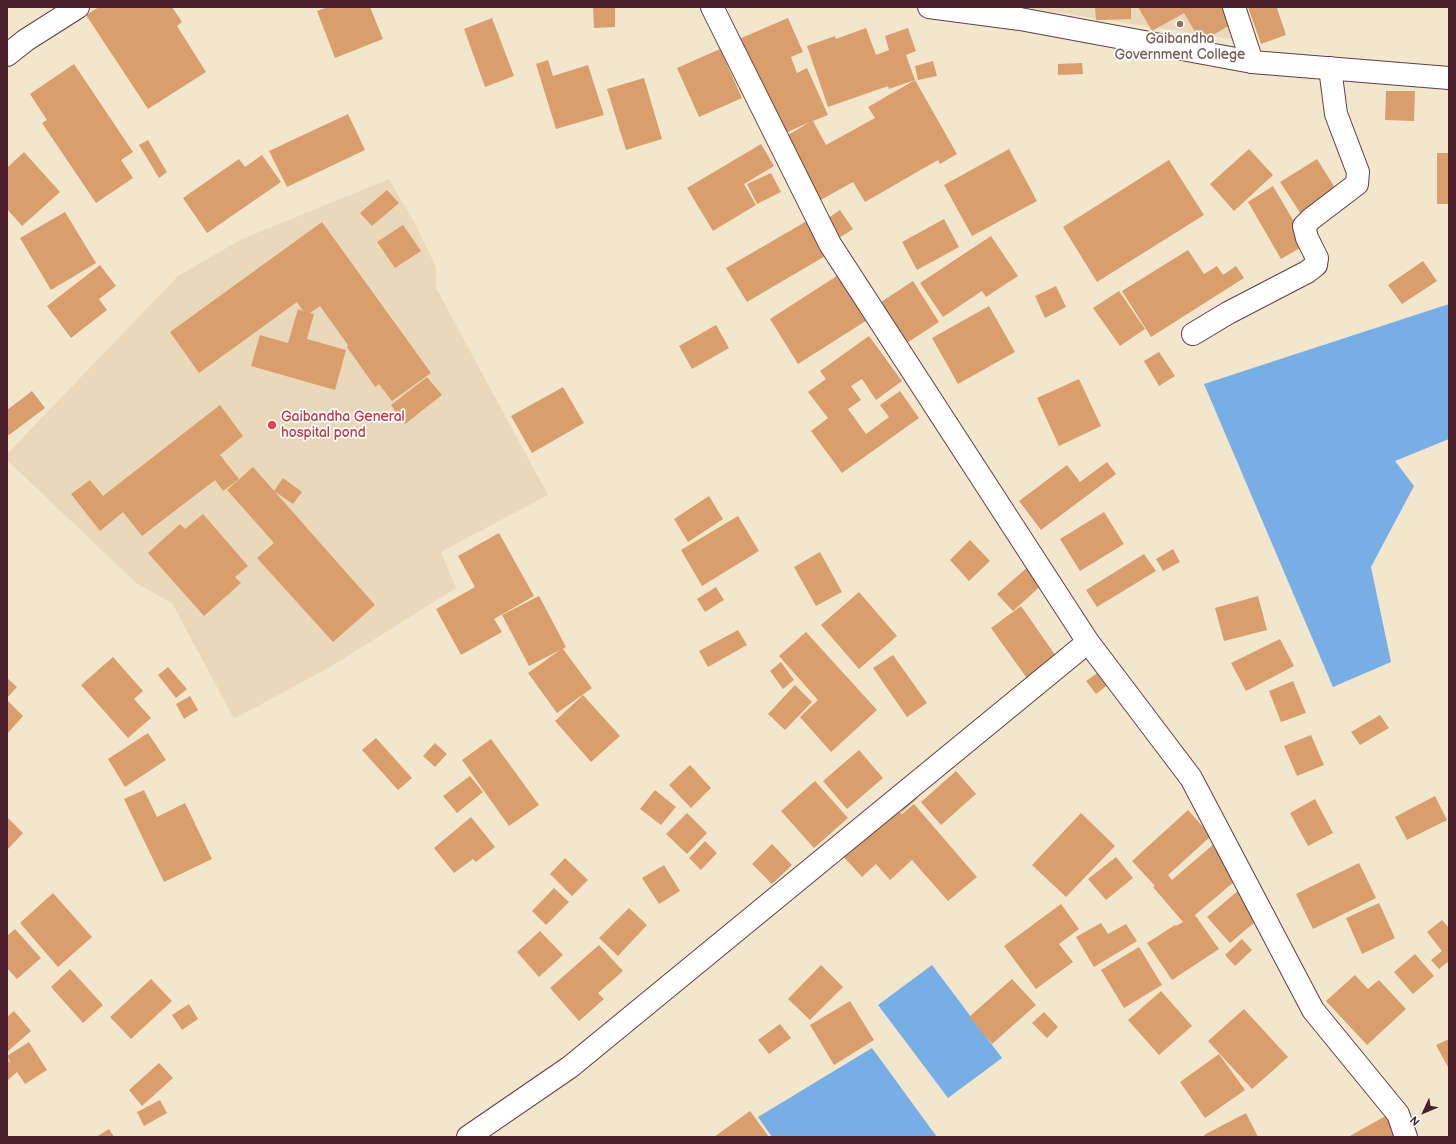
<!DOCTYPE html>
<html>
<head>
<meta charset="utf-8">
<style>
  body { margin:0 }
  #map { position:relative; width:1456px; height:1144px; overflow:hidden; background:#f2e7cd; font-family:"Balsamiq Sans",sans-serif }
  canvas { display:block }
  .frame { position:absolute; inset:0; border:8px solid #4a1f2b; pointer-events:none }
  .north { position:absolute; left:1404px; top:1092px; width:40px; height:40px; -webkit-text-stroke:3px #fff; paint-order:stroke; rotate:226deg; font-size:11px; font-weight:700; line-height:16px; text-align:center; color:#4a1f2b }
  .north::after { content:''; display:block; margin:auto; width:14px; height:18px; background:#4a1f2b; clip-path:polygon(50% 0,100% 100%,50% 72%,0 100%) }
</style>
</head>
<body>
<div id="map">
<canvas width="1456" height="1144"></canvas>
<div class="frame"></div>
<div class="north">N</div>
</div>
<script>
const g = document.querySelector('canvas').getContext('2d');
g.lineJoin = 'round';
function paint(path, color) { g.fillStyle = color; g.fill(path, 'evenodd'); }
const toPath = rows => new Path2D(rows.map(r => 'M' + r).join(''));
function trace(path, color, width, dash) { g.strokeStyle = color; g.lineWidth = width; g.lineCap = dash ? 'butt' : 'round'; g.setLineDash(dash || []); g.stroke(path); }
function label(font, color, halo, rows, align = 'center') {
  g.font = font + ' "Balsamiq Sans",sans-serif'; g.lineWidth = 3.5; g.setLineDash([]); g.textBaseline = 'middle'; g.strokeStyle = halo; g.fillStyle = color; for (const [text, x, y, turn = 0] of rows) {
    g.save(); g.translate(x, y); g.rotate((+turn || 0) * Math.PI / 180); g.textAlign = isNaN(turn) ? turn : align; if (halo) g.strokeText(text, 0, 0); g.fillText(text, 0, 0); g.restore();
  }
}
const built = toPath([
  [1021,7,1224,7,1238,40],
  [389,179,415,224,436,267,436,288,548,495,441,552,456,588,330,667,234,719,172,603,136,583,7,460,7,454,178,276,242,239]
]);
const water = toPath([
  [1449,304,1449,439,1395,461,1414,486,1371,567,1391,662,1333,687,1204,384],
  [932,965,1002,1058,948,1098,878,1005],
  [872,1048,937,1137,772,1137,758,1117]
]);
const building = toPath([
  [99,7,172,7,182,22,177,26,206,72,148,109,86,15],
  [328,7,370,7,383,39,335,58,317,11],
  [593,7,615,7,615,27,594,28],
  [1095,7,1131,7,1131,19,1096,20],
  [1138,7,1228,7,1237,21,1201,42,1184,13,1152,31],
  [1248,7,1280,7,1277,8,1286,35,1261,44],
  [492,18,514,76,485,87,464,29],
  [788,18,803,52,791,57,797,73,807,68,828,115,813,121,826,145,875,118,868,107,915,80,957,154,940,164,938,160,865,202,853,182,819,201,783,138,810,122,781,135,739,39],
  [866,28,876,55,889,50,885,36,908,28,916,51,906,55,915,80,889,89,888,86,828,107,807,46,835,36,836,39],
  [720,49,742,98,699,117,677,68],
  [548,60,553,76,588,65,604,115,556,129,536,64],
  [933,61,937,76,918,80,915,66],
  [1082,63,1083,74,1058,75,1058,64],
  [74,64,133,152,121,160,133,178,96,203,42,123,47,120,30,94],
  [644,78,662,139,626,150,607,89],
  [1386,91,1415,91,1414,121,1385,120],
  [348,114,365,150,287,187,269,151],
  [148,140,167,172,159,178,139,145],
  [761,144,774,166,744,184,756,205,713,231,687,188],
  [1009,149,1037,201,972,236,944,185],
  [1249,149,1273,175,1234,211,1210,184],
  [24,152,60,192,22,226,7,209,7,168],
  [1437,153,1449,153,1449,204,1437,204],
  [262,155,281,182,207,233,183,198,239,159,245,167],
  [1317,159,1337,191,1301,214,1280,182],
  [1169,160,1204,215,1097,282,1063,227],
  [771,173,781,192,757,204,747,184],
  [1273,186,1307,244,1281,259,1248,202],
  [387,190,399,203,372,226,360,213],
  [840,210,853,229,836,240,824,221],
  [65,212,96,263,51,290,20,238],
  [812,218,832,252,747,302,726,268],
  [944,219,959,247,917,270,902,242],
  [322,222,431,373,392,401,379,384,375,387,347,347,348,345,320,306,310,313,314,314,307,339,346,350,335,390,251,366,260,335,288,343,298,309,303,311,297,302,199,373,170,332],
  [403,225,421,251,395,268,377,242],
  [991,236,1018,276,986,297,982,291,943,317,920,283],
  [1188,250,1204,274,1217,266,1223,275,1236,266,1244,278,1151,337,1122,291],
  [1423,261,1437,281,1402,304,1388,285],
  [100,265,116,286,99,299,107,310,71,338,47,306],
  [843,272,872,317,798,364,770,319],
  [913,281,939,322,899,348,872,308],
  [1056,286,1066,307,1045,318,1035,296],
  [1119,291,1145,329,1120,346,1093,308],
  [989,306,1015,352,958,384,932,338],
  [716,325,729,348,692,369,679,346],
  [869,336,902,381,876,400,862,379,851,386,861,400,848,409,866,434,889,417,880,405,900,391,919,418,842,473,811,431,828,418,808,392,826,379,820,371],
  [1159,352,1175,376,1159,386,1144,361],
  [427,377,442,395,405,424,391,405],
  [1079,379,1101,426,1059,446,1037,398],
  [563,387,584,423,532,453,511,416],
  [32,391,45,408,9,435,7,433,7,410],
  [220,405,243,436,220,455,239,479,223,491,215,480,142,536,123,512,100,531,71,494,90,480,103,496],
  [1107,462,1116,474,1041,530,1019,501,1067,465,1080,482],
  [253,467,375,605,333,642,257,558,274,543,227,490],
  [283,478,302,492,293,504,274,491],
  [709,496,723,519,688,542,674,519],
  [1104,512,1124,544,1080,571,1060,539],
  [203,514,248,566,235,577,241,583,204,616,148,553,180,524,185,529],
  [738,516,759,551,702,586,681,550],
  [499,533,534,596,494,619,502,632,461,655,436,609,475,587,458,556],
  [970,540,990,561,969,581,950,560],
  [1173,549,1180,562,1163,571,1156,559],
  [820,552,842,592,816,606,794,567],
  [1144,554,1156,571,1097,607,1086,590],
  [1030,565,1045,582,1013,611,997,594],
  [716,587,724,600,705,612,697,599],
  [859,592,897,636,859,669,821,625],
  [539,596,566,647,563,649,592,688,557,713,528,673,560,650,529,666,502,615],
  [1258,596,1267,630,1224,641,1215,608],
  [1021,606,1058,659,1029,681,991,628],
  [738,630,747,645,708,667,699,651],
  [806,632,877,710,831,752,800,717,818,700,779,656],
  [1280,639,1294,666,1246,691,1231,663],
  [893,655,927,703,907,717,873,668],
  [113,657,143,691,134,699,151,718,128,738,81,685],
  [781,662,794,680,783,689,770,671],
  [168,667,187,689,176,698,158,675],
  [1099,672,1109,684,1096,694,1086,681],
  [7,678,17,687,7,698],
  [1293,681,1306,713,1281,722,1269,691],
  [795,685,812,702,785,730,768,714],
  [583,695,620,736,591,762,555,721],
  [190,696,198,710,184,719,176,704],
  [7,700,23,716,7,734],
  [1380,715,1389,728,1360,745,1351,732],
  [148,733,166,760,125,787,108,759],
  [1311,735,1324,765,1297,776,1284,746],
  [376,738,412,778,398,790,362,750],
  [491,739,539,805,509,826,462,760],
  [435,743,447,754,435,767,423,756],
  [859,750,883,778,847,809,823,781],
  [690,765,711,788,691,808,669,785],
  [956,771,976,794,941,825,921,802],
  [470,776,483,792,457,813,443,796],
  [815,781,848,818,814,848,781,811],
  [144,790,157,817,185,803,212,859,164,882,124,799],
  [655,790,676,807,661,825,640,809],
  [910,790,918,798,902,812,895,803],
  [1435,796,1447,820,1407,840,1395,817],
  [1315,799,1333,833,1308,846,1290,813],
  [914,804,977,877,948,901,912,860,890,880,876,864,862,877,842,855,895,807,902,814],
  [1188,810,1211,836,1168,875,1172,880,1215,843,1242,875,1195,915,1219,949,1172,980,1147,943,1175,925,1176,926,1183,922,1153,887,1155,886,1132,861],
  [687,813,707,833,687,854,666,834],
  [1081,813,1115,846,1066,897,1032,865],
  [7,817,23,833,7,850],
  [471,817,495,847,476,862,473,859,454,873,434,848],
  [705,841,717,853,701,870,689,858],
  [772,844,792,865,772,884,752,864],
  [1116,857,1133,878,1106,900,1088,879],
  [565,858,588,880,572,896,550,874],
  [1359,863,1376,898,1313,929,1296,894],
  [664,865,680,891,659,904,642,878],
  [554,888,569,902,546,925,532,911],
  [1239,890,1261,917,1230,943,1207,917],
  [53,893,92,937,58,967,20,923],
  [1379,903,1395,938,1362,954,1346,918],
  [1061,904,1079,929,1059,944,1073,962,1036,989,1004,946],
  [629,908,647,925,618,956,599,938],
  [1442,920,1449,928,1449,961,1439,969,1431,960,1442,951,1427,932],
  [1101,923,1108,934,1126,924,1137,941,1094,967,1076,937],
  [15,929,41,958,17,979,7,968,7,936],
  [540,931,563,955,539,977,517,952],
  [1242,939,1252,950,1235,966,1225,955],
  [599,945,623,971,598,993,604,999,579,1021,550,988],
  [1139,947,1162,985,1124,1008,1101,970],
  [1415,954,1434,976,1413,994,1394,972],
  [821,965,843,987,810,1020,788,999],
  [70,969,103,1005,83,1023,51,987],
  [1355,975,1368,989,1379,980,1406,1009,1367,1045,1326,1001],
  [151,979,172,1001,131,1039,110,1017],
  [1012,979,1036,1005,992,1044,969,1017],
  [1161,991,1192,1026,1159,1055,1128,1020],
  [850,1001,874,1040,834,1065,810,1025],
  [189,1004,198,1019,182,1030,172,1015],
  [1244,1009,1288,1057,1252,1089,1208,1041],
  [14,1011,31,1031,7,1052,7,1017],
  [1044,1012,1058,1027,1047,1038,1032,1023],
  [780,1024,791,1038,769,1054,758,1040],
  [1449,1039,1449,1069,1436,1045],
  [29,1042,47,1070,25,1084,17,1072,7,1081,7,1059,11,1064,7,1056],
  [1219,1054,1245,1090,1205,1118,1180,1082],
  [159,1063,173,1078,142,1106,129,1090],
  [160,1100,167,1113,144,1126,137,1112],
  [750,1111,769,1137,714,1137],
  [1246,1113,1258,1137,1205,1137,1204,1135],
  [1391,1113,1402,1137,1348,1137],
  [109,1129,114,1137,96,1137]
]);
const minor = toPath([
  [712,7,830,244,1088,642,1191,778,1313,1010,1398,1114,1406,1137],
  [1234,7,1252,62],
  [7,55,26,40,78,7],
  [1193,334,1228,313,1307,272,1316,265,1317,258,1307,238,1304,226,1311,219,1357,184,1358,172,1336,114,1330,68],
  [468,1137,570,1067,1088,642]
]);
const major = toPath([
  [929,7,1020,19,1252,62,1449,78]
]);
const markers = [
  [1180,24,4,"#8d6e63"],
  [272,425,5,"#e0444e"]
];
const educationNames = [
  ["Gaibandha",1180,39],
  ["Government College",1180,55]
];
const healthNames = [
  ["Gaibandha General",281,417],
  ["hospital pond",281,433]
];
paint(built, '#e9d9ba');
paint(water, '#78aee6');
paint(building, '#d99e6c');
trace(minor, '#633d43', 24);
trace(major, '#633d43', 24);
trace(minor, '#fff', 22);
trace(major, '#fff', 22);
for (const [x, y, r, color] of markers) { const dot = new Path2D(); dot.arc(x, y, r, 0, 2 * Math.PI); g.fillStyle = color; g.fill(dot); trace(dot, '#fff', 1.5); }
label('14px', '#785e54', '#fff', educationNames);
label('14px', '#be3a42', '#fff', healthNames, 'left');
</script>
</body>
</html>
